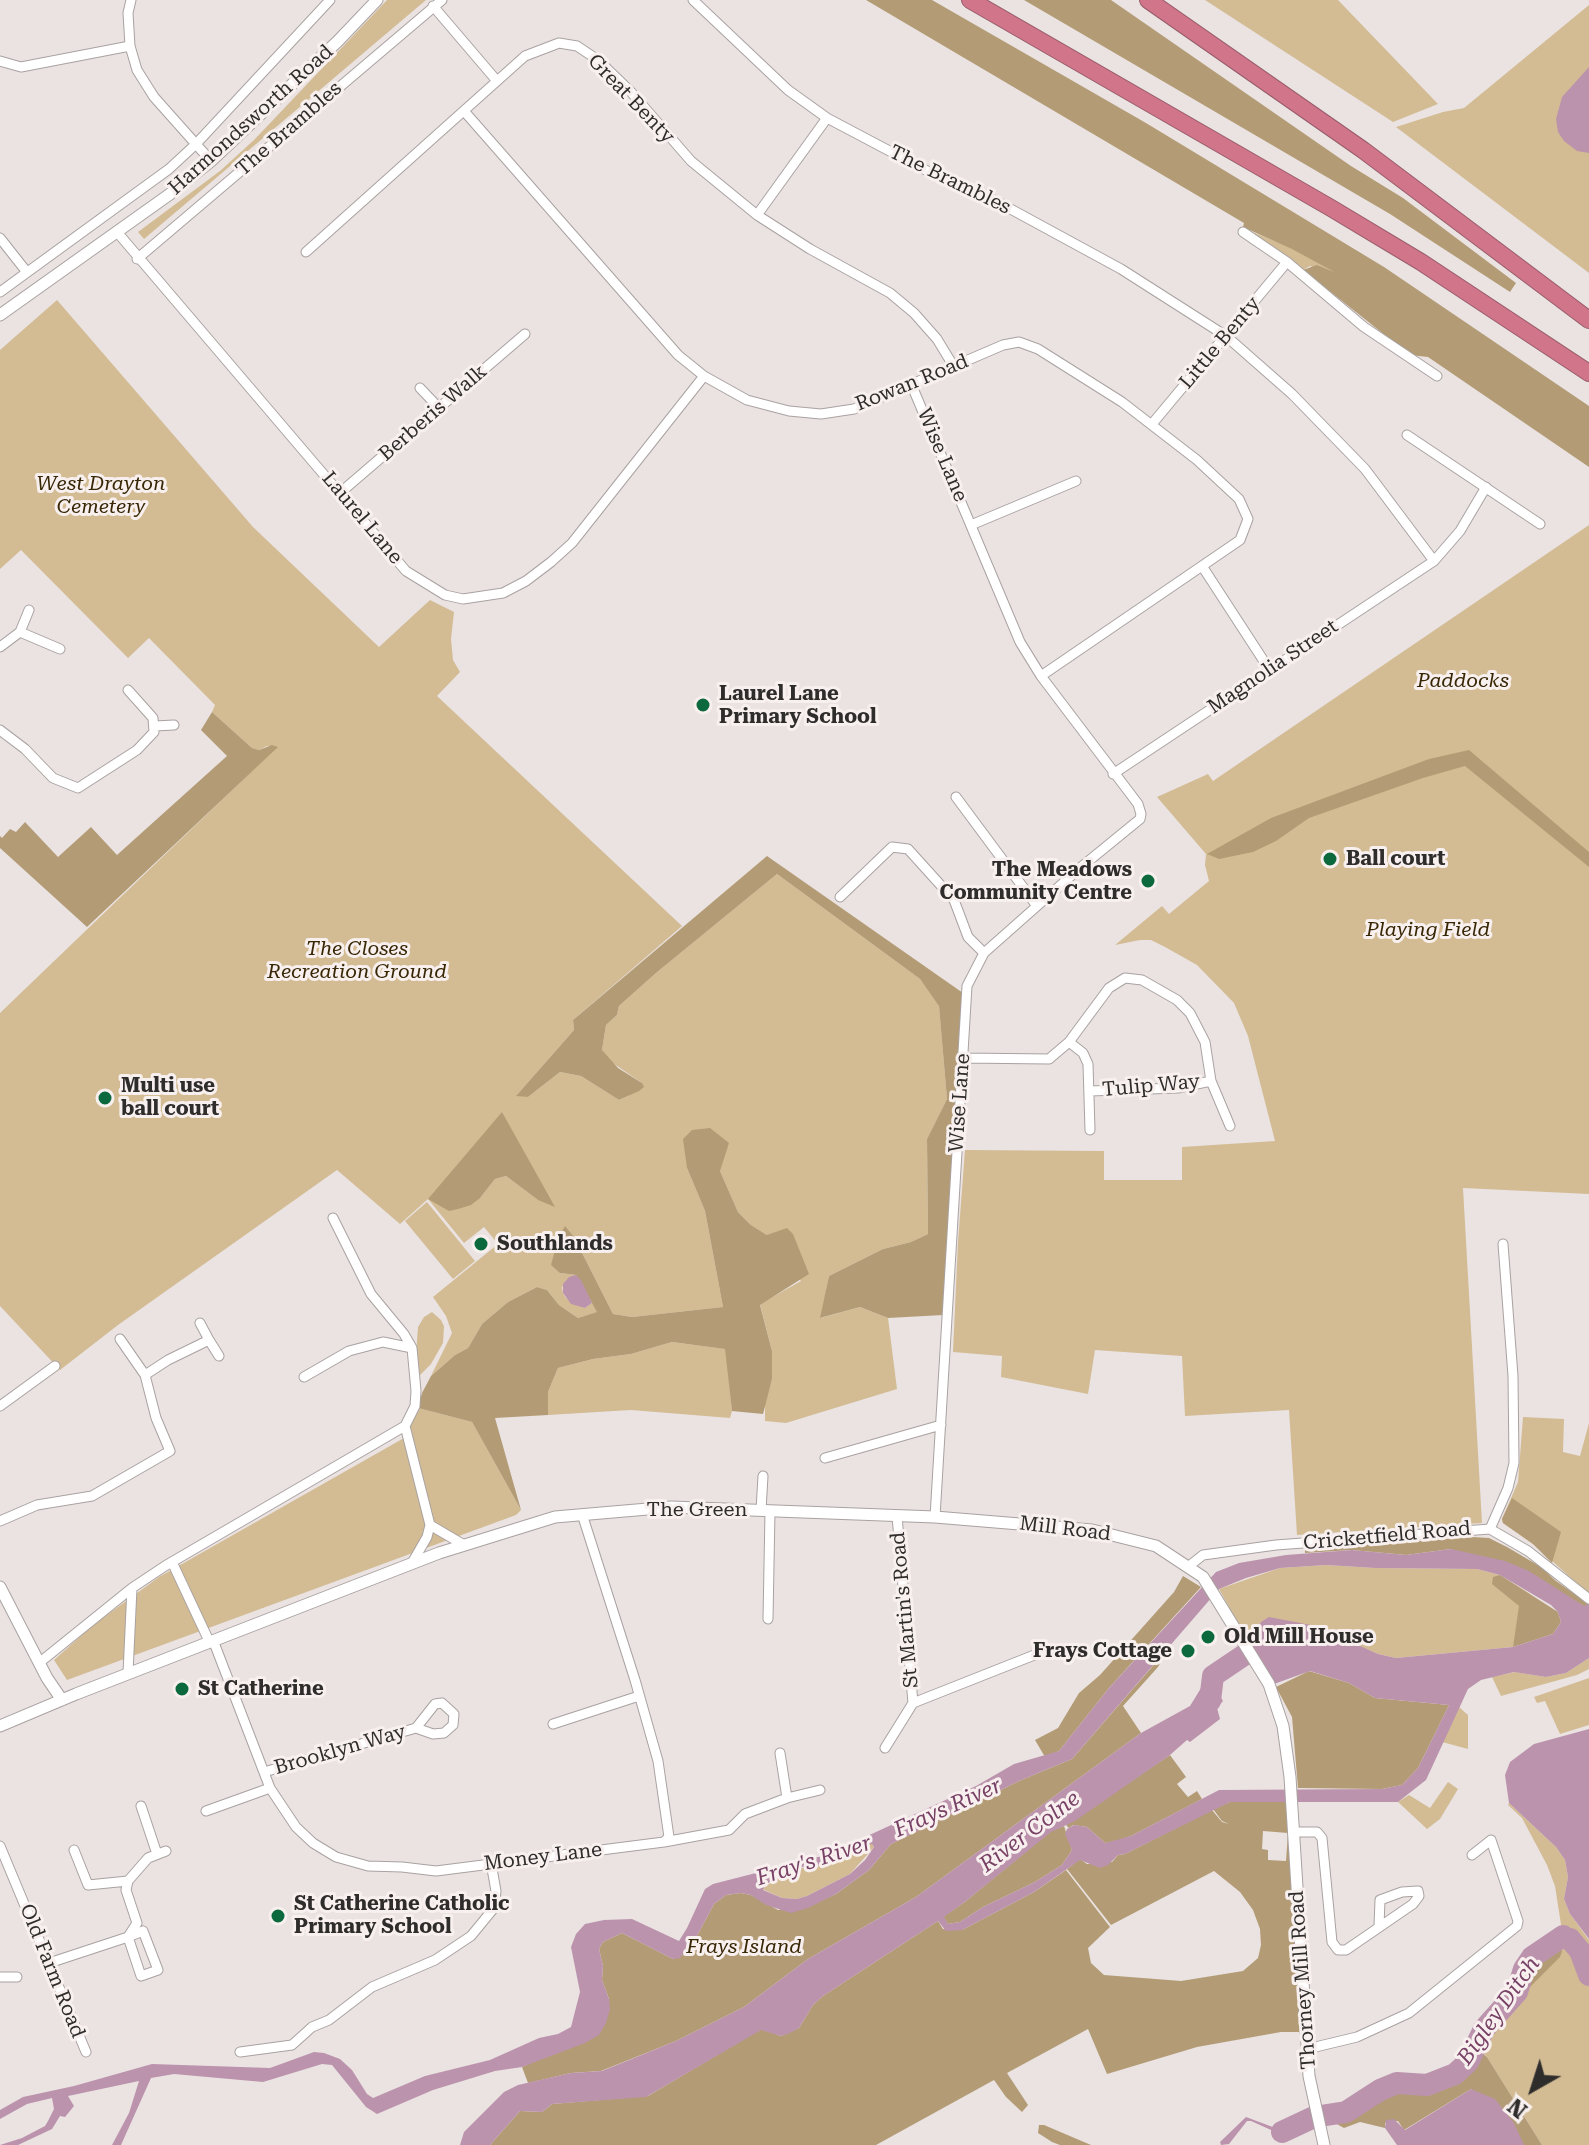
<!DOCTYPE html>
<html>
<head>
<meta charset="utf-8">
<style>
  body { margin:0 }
  #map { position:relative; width:1589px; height:2145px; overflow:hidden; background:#eae3e2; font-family:"Roboto Serif",serif }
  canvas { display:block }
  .north { position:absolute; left:1493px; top:2049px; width:80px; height:80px; -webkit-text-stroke:6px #f8f0ef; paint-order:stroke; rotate:219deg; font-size:22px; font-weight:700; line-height:32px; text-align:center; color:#2f2d2c }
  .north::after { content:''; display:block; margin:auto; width:28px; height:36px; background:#2f2d2c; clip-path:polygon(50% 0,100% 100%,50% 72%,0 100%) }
</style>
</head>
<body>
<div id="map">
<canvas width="1589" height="2145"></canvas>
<div class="north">N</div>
</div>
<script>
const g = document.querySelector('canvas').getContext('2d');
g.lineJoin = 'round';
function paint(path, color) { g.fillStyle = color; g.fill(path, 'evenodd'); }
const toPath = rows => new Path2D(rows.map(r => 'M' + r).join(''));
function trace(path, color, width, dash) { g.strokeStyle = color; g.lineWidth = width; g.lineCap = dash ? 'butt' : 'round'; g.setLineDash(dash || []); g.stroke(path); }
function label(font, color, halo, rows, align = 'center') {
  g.font = font + ' "Roboto Serif",serif'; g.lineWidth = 6; g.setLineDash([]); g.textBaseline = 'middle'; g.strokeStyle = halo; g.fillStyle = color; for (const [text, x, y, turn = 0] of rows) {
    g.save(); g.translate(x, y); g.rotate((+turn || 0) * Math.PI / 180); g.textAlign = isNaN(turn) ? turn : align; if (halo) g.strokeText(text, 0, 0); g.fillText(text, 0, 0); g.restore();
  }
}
const green = toPath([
  [387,0,426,0,144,239,138,232,220,171,254,140],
  [1205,0,1338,0,1438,104,1393,122],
  [1589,5,1589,273,1396,127,1443,112,1464,108],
  [1245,229,1292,248,1360,287,1310,266,1303,270],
  [57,300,253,527,379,647,430,600,454,612,451,639,453,660,460,672,437,696,682,926,573,1020,574,1030,517,1095,528,1097,560,1072,581,1076,619,1100,628,1096,642,1083,607,1059,602,1050,606,1025,617,1015,619,1006,656,973,777,874,920,979,939,1005,947,1099,927,1139,928,1234,911,1242,883,1249,829,1276,821,1318,860,1307,888,1318,897,1389,786,1423,765,1421,765,1401,772,1379,772,1351,760,1304,801,1281,767,1235,751,1225,738,1212,720,1171,687,1168,705,1211,723,1307,632,1317,613,1314,574,1237,560,1273,576,1275,562,1287,563,1293,566,1298,585,1308,592,1303,598,1312,578,1318,559,1305,547,1290,537,1287,508,1302,482,1324,468,1348,455,1355,431,1376,452,1333,446,1316,433,1297,498,1244,484,1227,464,1243,428,1199,400,1224,337,1170,118,1325,60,1370,0,1306,0,1013,277,747,267,746,259,750,252,748,212,712,215,705,149,638,128,658,21,550,0,569,0,350],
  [502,1112,538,1200,506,1176,495,1179,480,1198],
  [1589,525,1589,1194,1463,1188,1482,1523,1297,1535,1289,1410,1185,1416,1182,1356,1095,1350,1088,1394,1001,1377,1002,1356,953,1352,958,1242,965,1150,1104,1151,1104,1180,1182,1180,1182,1147,1275,1141,1248,1036,1234,1003,1197,965,1165,947,1151,940,1140,940,1115,945,1162,906,1169,914,1209,881,1205,865,1206,854,1157,797,1208,774,1213,781],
  [427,1202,475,1261,453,1279,405,1221],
  [432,1312,441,1320,444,1326,443,1343,431,1364,420,1375,416,1355,418,1327,424,1317],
  [672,1342,726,1349,732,1411,730,1418,631,1410,548,1415,548,1392,558,1368,593,1359,631,1354],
  [418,1408,472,1422,521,1510,516,1515,67,1680,54,1660,92,1626,159,1577,404,1438],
  [1523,1417,1564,1419,1563,1452,1580,1456,1589,1423,1589,1594,1533,1544,1503,1523,1502,1519,1518,1482],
  [1326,1565,1375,1568,1477,1569,1500,1575,1530,1594,1513,1647,1396,1658,1378,1654,1357,1645,1261,1622,1246,1638,1219,1589,1280,1568],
  [1589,1658,1589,1669,1577,1675,1501,1696,1492,1677,1515,1672,1546,1677,1566,1673],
  [1589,1678,1589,1725,1560,1734,1545,1701,1537,1703,1534,1697],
  [1459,1707,1468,1715,1468,1749,1442,1742],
  [1448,1782,1458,1789,1440,1819,1427,1829,1398,1802,1409,1795,1430,1808],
  [1509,1803,1556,1847,1565,1860,1568,1877,1564,1899,1570,1914,1589,1940,1589,1966,1576,1941,1562,1931,1555,1886,1547,1865,1522,1818,1508,1805],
  [872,1843,874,1847,850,1874,807,1896,797,1899,782,1898,762,1889,790,1869,814,1867,844,1857,857,1848],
  [1563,1938,1575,1946,1589,1982,1589,2145,1542,2145,1487,2057,1477,2048,1488,2030,1551,1950]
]);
const forest = toPath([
  [866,0,932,0,1146,123,1384,267,1589,406,1589,467,1428,357,1410,355,1303,270,1317,265,1334,272,1292,249,1243,227,1244,223],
  [1024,0,1111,0,1351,166,1403,198,1516,283,1510,292,1390,214],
  [212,712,252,748,259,750,272,745,278,747,87,927,0,848,0,836,2,838,10,829,16,832,25,822,58,857,91,827,117,855,227,756,201,730],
  [1469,750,1589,852,1589,867,1465,766,1423,778,1309,818,1276,841,1253,852,1219,859,1207,854,1271,818,1429,759],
  [767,856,963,993,943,1315,888,1318,860,1307,820,1318,829,1276,883,1249,911,1242,928,1234,927,1139,947,1099,939,1006,920,979,777,874,656,973,619,1006,617,1015,606,1025,602,1050,618,1068,642,1083,644,1087,639,1091,619,1100,581,1076,560,1072,528,1097,516,1096,574,1030,573,1020],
  [502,1112,555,1207,538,1200,506,1176,495,1179,480,1198,471,1205,458,1209,449,1211,428,1199],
  [710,1128,729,1143,720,1171,738,1212,751,1225,767,1235,787,1228,793,1234,809,1274,760,1305,772,1351,772,1379,763,1414,732,1411,725,1349,672,1342,631,1354,593,1359,558,1368,548,1392,548,1415,495,1418,521,1510,472,1422,418,1408,422,1393,431,1376,455,1355,468,1348,482,1324,508,1302,537,1287,547,1290,559,1305,578,1318,597,1312,576,1275,560,1273,551,1265,558,1239,565,1226,574,1237,613,1314,632,1317,723,1307,705,1211,687,1168,683,1139,692,1130],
  [1512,1498,1561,1532,1552,1563,1533,1544,1503,1523,1502,1519],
  [1472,1537,1489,1538,1507,1547,1541,1567,1556,1581,1589,1604,1585,1607,1555,1589,1451,1549,1406,1555,1352,1550,1305,1553,1305,1549],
  [1500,1575,1558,1612,1561,1622,1553,1634,1513,1647,1519,1606,1492,1584,1493,1577],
  [1183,1576,1201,1587,1109,1688,1059,1751,1045,1757,1035,1740,1058,1728,1079,1693,1100,1675,1174,1592],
  [1171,1645,1158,1667,1123,1706,1141,1733,916,1897,808,1959,744,2007,676,2041,601,2071,571,2073,528,2083,522,2067,546,2056,609,1999,602,1980,603,1966,599,1949,603,1942,622,1933,673,1959,698,1934,714,1904,726,1895,741,1893,751,1895,778,1910,820,1901,836,1894,869,1870,891,1844,1019,1781,1072,1759],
  [1309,1671,1349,1683,1375,1698,1449,1705,1418,1768,1402,1785,1382,1789,1298,1788,1292,1717,1276,1687],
  [1170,1755,1186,1777,1177,1784,1188,1797,1197,1791,1202,1799,1131,1836,1114,1842,1105,1843,1087,1827,1073,1825,1069,1828,1066,1825],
  [1290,1800,1305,2032,1281,2032,1197,2047,1107,2074,1088,2029,1007,2073,1028,2105,1022,2112,1006,2097,994,2080,876,2145,490,2145,520,2111,542,2112,552,2104,648,2096,761,2029,781,2036,799,2028,813,2005,823,1996,938,1921,943,1929,962,1930,1034,1892,1066,1870,1110,1927,1088,1948,1091,1963,1104,1975,1181,1981,1243,1971,1258,1958,1261,1945,1260,1929,1253,1910,1240,1892,1214,1871,1111,1925,1067,1869,1080,1859,1087,1864,1112,1862,1118,1855,1125,1854,1212,1810,1222,1822,1229,1824,1222,1821,1213,1809,1230,1802],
  [1263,1831,1288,1833,1286,1861,1268,1860,1268,1850,1262,1849],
  [1064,1826,1072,1850,1062,1865,1035,1882,983,1907,960,1922,948,1924,943,1917,966,1901,1051,1831],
  [1557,1945,1562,1951,1560,1957,1524,1993,1519,1992,1524,1978,1540,1954],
  [1474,2047,1487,2057,1542,2145,1524,2145,1471,2089,1404,2130,1398,2121,1385,2123,1385,2128,1360,2122,1344,2128,1335,2123,1332,2116,1350,2114,1381,2092,1397,2086,1434,2085,1445,2074,1456,2070,1470,2057],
  [1039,2125,1044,2125,1091,2145,1060,2145,1052,2142,1038,2133]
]);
const water = toPath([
  [1589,67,1589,153,1577,151,1564,141,1558,132,1556,119,1562,97],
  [576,1275,581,1280,592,1303,585,1308,571,1304,563,1293,563,1284,569,1277],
  [1451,1549,1505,1561,1529,1571,1584,1606,1589,1604,1589,1658,1566,1673,1546,1677,1514,1672,1481,1680,1468,1689,1426,1780,1398,1802,1230,1802,1125,1854,1118,1855,1108,1865,1100,1868,1080,1860,1034,1892,962,1930,946,1931,938,1921,823,1996,813,2005,799,2028,790,2033,781,2036,761,2030,646,2097,552,2104,542,2112,520,2111,490,2145,460,2145,464,2132,504,2092,518,2085,571,2073,602,2071,676,2041,744,2007,808,1959,916,1897,1141,1733,1190,1706,1212,1670,1217,1678,1214,1686,1223,1701,1217,1708,1220,1719,1190,1742,1187,1740,1170,1755,1075,1821,1051,1832,966,1901,944,1917,948,1924,960,1922,983,1907,1035,1882,1062,1865,1072,1850,1065,1834,1067,1829,1074,1825,1087,1827,1105,1843,1131,1836,1219,1790,1382,1789,1402,1785,1418,1768,1449,1705,1375,1698,1349,1683,1310,1671,1274,1684,1247,1639,1261,1622,1269,1617,1316,1626,1378,1654,1396,1658,1513,1647,1553,1634,1561,1622,1558,1612,1551,1605,1500,1575,1477,1569,1375,1568,1326,1565,1280,1568,1246,1578,1219,1589,1072,1759,1019,1781,891,1844,869,1870,836,1894,808,1908,791,1913,766,1905,751,1895,741,1893,726,1895,714,1904,698,1934,680,1958,673,1959,622,1933,603,1942,599,1949,603,1966,602,1980,609,1999,610,2009,606,2023,599,2035,585,2043,522,2067,495,2071,433,2090,377,2114,366,2107,332,2065,322,2064,263,2082,174,2074,151,2078,121,2145,112,2145,129,2113,139,2081,68,2096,74,2106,65,2117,60,2116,52,2129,18,2145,0,2145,22,2138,45,2126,48,2121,54,2109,52,2098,27,2104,0,2119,0,2110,23,2097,74,2086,152,2064,270,2068,314,2052,324,2053,340,2059,352,2070,367,2094,373,2098,425,2076,490,2060,539,2038,558,2034,571,2027,580,1992,571,1947,576,1934,585,1924,604,1920,632,1919,679,1941,687,1928,705,1889,713,1884,826,1855,976,1786,1014,1764,1059,1751,1109,1688,1216,1572,1239,1563,1286,1555,1352,1550,1406,1555],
  [872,1844,874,1847,865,1860,850,1874,807,1896,797,1899,782,1898,763,1890,765,1885,790,1869,831,1863,857,1848],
  [1589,1729,1589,1939,1570,1914,1564,1899,1568,1877,1565,1860,1556,1847,1509,1803,1505,1775,1510,1762,1534,1744],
  [1471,2089,1495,2099,1514,2123,1524,2145,1397,2145,1385,2128,1386,2120,1394,2119,1405,2130],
  [1246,2117,1278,2129,1285,2129,1307,2118,1308,2125,1280,2134,1251,2121,1247,2121,1229,2144,1221,2145,1220,2142]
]);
const stream = toPath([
  [1563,1936,1570,1939]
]);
const river = toPath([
  [1210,1701,1213,1676,1256,1647,1269,1650],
  [1570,1939,1580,1951,1589,1975],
  [1282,2132,1314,2117,1346,2112,1380,2090,1397,2083,1427,2085,1455,2074,1468,2062,1484,2029,1517,1992,1524,1969,1532,1957,1563,1936]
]);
const minor = toPath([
  [131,0,128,13,130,46,137,70,154,97,211,161],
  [693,0,788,90,827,118,935,175,983,194,1121,269,1226,336,1292,394,1365,469,1434,561],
  [433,6,497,81],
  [0,61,21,67,130,46],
  [464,111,678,355,704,376,747,400,789,411,821,414,854,409,1003,345,1019,342,1038,349,1122,402,1197,460,1239,499,1248,519,1240,540,1041,676],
  [757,215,827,118],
  [117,232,406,571,445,595,463,599,503,593,526,581,551,562,572,543,704,376],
  [0,238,26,271],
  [306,252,525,56,559,43,577,46,598,60,631,92,691,161,757,215,810,249,890,293,914,313,937,339,954,367],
  [137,259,442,0],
  [1287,262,1364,327,1437,376],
  [0,292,169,169,196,144,330,0],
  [912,386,1020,642,1041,676,1138,804,1141,814,1140,819,1080,868,984,953,967,986,935,1517],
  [420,388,439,408],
  [1152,424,1287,262,1243,232],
  [1407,435,1540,524],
  [341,492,525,334],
  [971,525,1076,481],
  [1202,566,1269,669],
  [20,632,29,610],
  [0,647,20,632,60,649],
  [155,726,174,725],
  [0,730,25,749,53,778,78,788,137,750,154,732,153,718,128,690],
  [1113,774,1434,561,1460,531,1486,487],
  [956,797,1037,906],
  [840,897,892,847,908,849,954,900,968,937,984,953],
  [1069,1042,1083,1053,1088,1064,1090,1130],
  [963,1058,1049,1059,1069,1042,1109,988,1125,978,1142,980,1177,1000,1190,1013,1205,1042,1211,1081,1230,1126],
  [1090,1091,1178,1088,1211,1081],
  [333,1218,371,1294,404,1334,412,1348,416,1391,415,1406,405,1426,430,1525,427,1537,412,1563],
  [200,1323,209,1340],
  [120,1339,145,1375],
  [304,1377,349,1351,383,1342,412,1348],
  [0,1406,55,1366],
  [825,1458,941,1425],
  [761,1510,763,1476],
  [897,1516,913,1703,1047,1650],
  [0,1521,37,1505,92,1496,170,1451,156,1418,145,1375,168,1360,209,1340,219,1356],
  [430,1525,464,1545],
  [1490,1529,1508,1488,1514,1463,1513,1376,1503,1244],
  [172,1562,209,1641],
  [1189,1566,1203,1555,1276,1545,1490,1529,1528,1551,1589,1599],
  [768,1619,770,1511],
  [213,1640,270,1788,296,1827,313,1843,336,1857,368,1866,402,1867,436,1871,664,1842,669,1837,658,1761,635,1680,582,1514],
  [39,1663,132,1588,165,1566,405,1426],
  [128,1673,132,1588],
  [553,1724,639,1696],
  [885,1748,913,1703],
  [780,1753,787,1798],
  [264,1772,416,1728,435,1704,442,1703,454,1714,453,1725,444,1733,433,1734,416,1728],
  [141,1806,157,1854],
  [206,1811,270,1788],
  [1293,1832,1317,1832,1322,1838,1332,1942,1338,1950,1346,1950,1413,1904,1419,1896,1418,1891,1402,1892,1380,1900,1379,1926],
  [664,1842,729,1830,745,1814,787,1798,820,1790],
  [0,1846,86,2052],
  [74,1850,88,1885,128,1881],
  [143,1931,158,1970,141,1976,128,1937,143,1931],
  [49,1963,128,1937,137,1923,126,1890,128,1881,148,1858,166,1851],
  [0,1977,17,1977],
  [1307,2049,1357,2037,1409,2013,1517,1926,1518,1921,1491,1840,1472,1855],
  [240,2052,292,2045,312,2027,329,2020,372,1987,435,1960,471,1936,494,1908,496,1891,491,1863]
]);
const tertiary = toPath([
  [0,315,170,194,211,161,338,41,377,0],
  [0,1587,47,1678,62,1700],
  [0,1726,76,1694,439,1553,555,1517,671,1507,935,1517,1092,1530,1156,1546,1203,1577,1269,1684,1283,1726,1290,1777,1309,2076,1324,2145]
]);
const motorway = toPath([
  [970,0,1331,208,1421,262,1589,373],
  [1148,0,1363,150,1589,320]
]);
const markers = [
  [703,705,8,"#0b693d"],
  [1330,859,8,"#0b693d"],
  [1148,881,8,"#0b693d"],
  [105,1098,8,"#0b693d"],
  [481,1244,8,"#0b693d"],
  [1208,1637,8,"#0b693d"],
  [1188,1651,8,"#0b693d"],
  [182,1689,8,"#0b693d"],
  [278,1916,8,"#0b693d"]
];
const streetNames = [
  ["Great Benty",631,99,46],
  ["Harmondsworth Road",251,120,-42],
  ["The Brambles",289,129,-41],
  ["The Brambles",950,180,26],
  ["Little Benty",1220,343,-50],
  ["Rowan Road",912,383,-22],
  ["Berberis Walk",433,413,-41],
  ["Wise Lane",942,455,67],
  ["Laurel Lane",362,518,50],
  ["Magnolia Street",1273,667,-34],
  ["Tulip Way",1151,1086,-5],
  ["Wise Lane",960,1103,-86],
  ["The Green",697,1510],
  ["Mill Road",1065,1529,7],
  ["Cricketfield Road",1387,1536,-5],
  ["St Martin's Road",905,1610,-95],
  ["Brooklyn Way",340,1750,-16],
  ["Money Lane",543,1857,-7],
  ["Old Farm Road",52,1971,68],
  ["Thorney Mill Road",1303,1980,-94]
];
const parkNames = [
  ["West Drayton",101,484],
  ["Cemetery",101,507],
  ["Paddocks",1463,681],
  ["Playing Field",1428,930],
  ["The Closes",357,949],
  ["Recreation Ground",357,972],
  ["Frays Island",744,1947]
];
const poiNames = [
  ["Laurel Lane",719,694],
  ["Primary School",719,717],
  ["Ball court",1346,859],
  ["The Meadows",1132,870,"right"],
  ["Community Centre",1132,893,"right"],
  ["Multi use",121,1086],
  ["ball court",121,1109],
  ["Southlands",497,1244],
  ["Old Mill House",1224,1637],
  ["Frays Cottage",1172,1651,"right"],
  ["St Catherine",198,1689],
  ["St Catherine Catholic",294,1904],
  ["Primary School",294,1927]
];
const waterNames = [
  ["Frays River",948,1808,-24],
  ["River Colne",1030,1832,-37],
  ["Fray's River",814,1861,-18],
  ["Bigley Ditch",1499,2011,-55]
];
paint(green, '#d3bc94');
paint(forest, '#b39c75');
paint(water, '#bc93ac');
trace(stream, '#bc93ac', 4);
trace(river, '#bc93ac', 22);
trace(minor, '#a9a2a1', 11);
trace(tertiary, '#a9a2a1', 13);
trace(motorway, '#985c69', 18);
trace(minor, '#fff', 9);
trace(tertiary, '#fff', 11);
trace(motorway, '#d0758a', 16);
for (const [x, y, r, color] of markers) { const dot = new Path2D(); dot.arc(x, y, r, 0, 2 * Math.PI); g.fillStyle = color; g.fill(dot); trace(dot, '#f8f0ef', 3); }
label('20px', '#2f2d2c', '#f8f0ef', streetNames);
label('italic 20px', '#382705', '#f8f0ef', parkNames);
label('bold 20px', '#2f2d2c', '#f8f0ef', poiNames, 'left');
label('italic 22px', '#784166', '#f8f0ef', waterNames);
</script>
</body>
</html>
